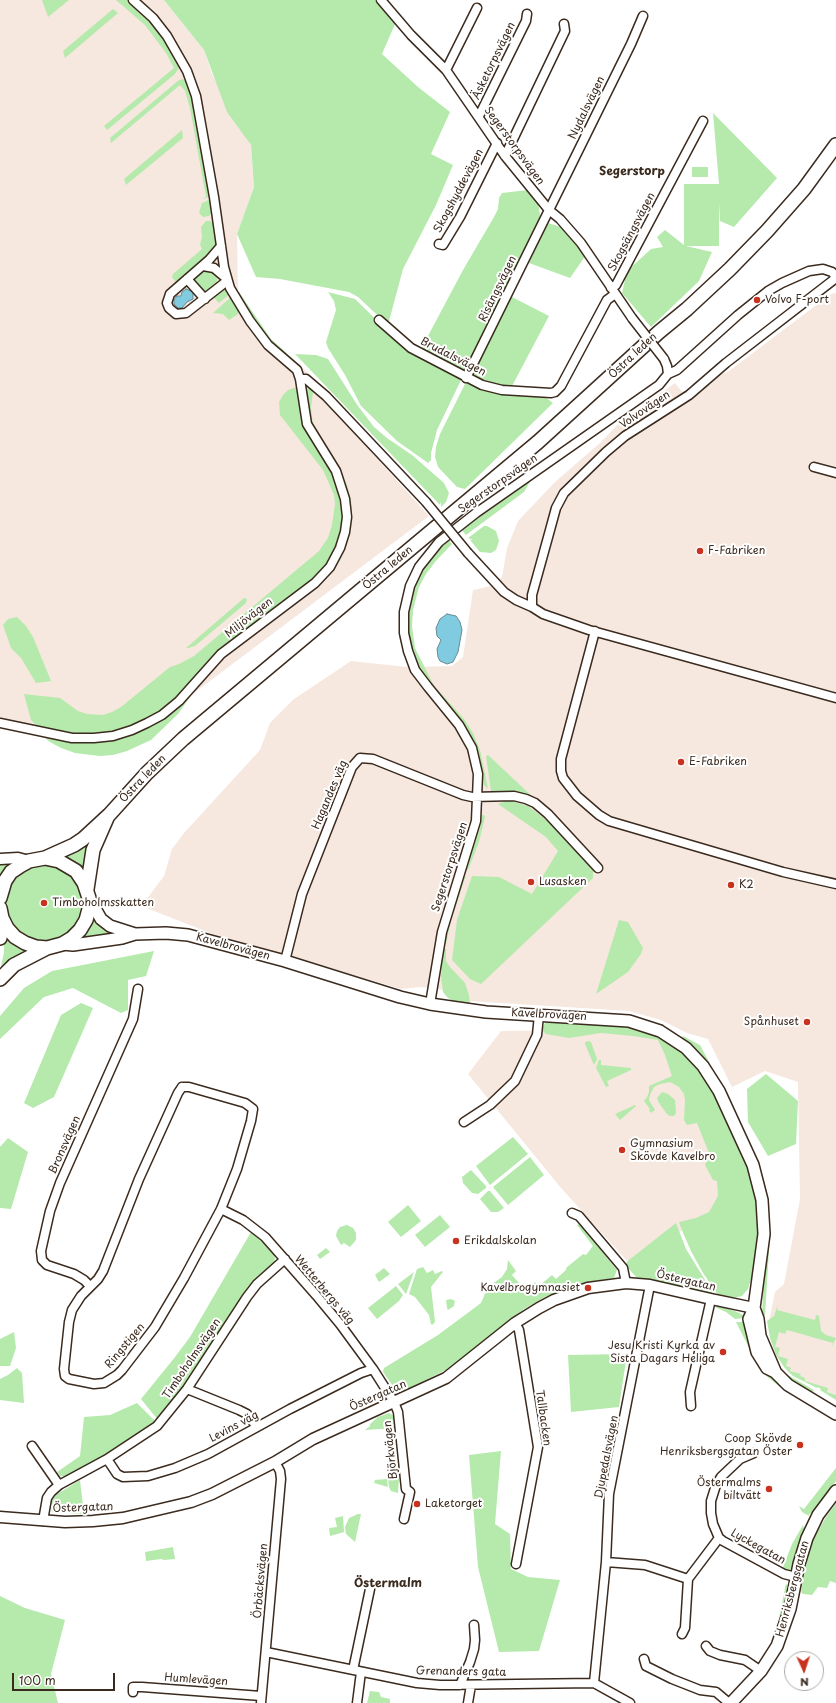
<!DOCTYPE html>
<html>
<head>
<meta charset="utf-8">
<style>
  body { margin:0 }
  #map { position:relative; width:836px; height:1703px; overflow:hidden; background:#fff; font-family:"Playpen Sans",sans-serif }
  canvas { display:block }
  .north { position:absolute; left:784px; top:1651px; width:40px; height:40px; box-sizing:border-box; background:#fff; border:1px solid #b1aaa5; border-radius:50%; rotate:177deg; font-size:11px; font-weight:700; line-height:16px; text-align:center; color:#3b2a1e }
  .north::after { content:''; display:block; margin:auto; width:14px; height:18px; background:#c8321e; clip-path:polygon(50% 0,100% 100%,50% 72%,0 100%) }
  .scale { position:absolute; left:12px; top:1673px; width:103px; height:18px; box-sizing:border-box; border:2px solid #3b2a1e; border-top:0; padding-left:5px; font-size:12px; line-height:14px; white-space:nowrap; color:#3b2a1e; -webkit-text-stroke:3px #fff; paint-order:stroke }
</style>
</head>
<body>
<div id="map">
<canvas width="836" height="1703"></canvas>
<div class="north">N</div>
<div class="scale">100 m</div>
</div>
<script>
const g = document.querySelector('canvas').getContext('2d');
g.lineJoin = 'round';
function paint(path, color) { g.fillStyle = color; g.fill(path, 'evenodd'); }
const toPath = rows => new Path2D(rows.map(r => 'M' + r).join(''));
function trace(path, color, width, dash) { g.strokeStyle = color; g.lineWidth = width; g.lineCap = dash ? 'butt' : 'round'; g.setLineDash(dash || []); g.stroke(path); }
function label(font, color, halo, rows, align = 'center') {
  g.font = font + ' "Playpen Sans",sans-serif'; g.lineWidth = 4; g.setLineDash([]); g.textBaseline = 'middle'; g.strokeStyle = halo; g.fillStyle = color; for (const [text, x, y, turn = 0] of rows) {
    g.save(); g.translate(x, y); g.rotate((+turn || 0) * Math.PI / 180); g.textAlign = isNaN(turn) ? turn : align; if (halo) g.strokeText(text, 0, 0); g.fillText(text, 0, 0); g.restore();
  }
}
const built = toPath([
  [0,0,164,0,204,50,212,74,240,128,251,145,254,187,237,234,238,293,262,331,275,346,301,366,320,385,317,392,429,516,117,751,0,729],
  [836,293,836,1395,827,1392,788,1372,774,1349,769,1321,775,1292,784,1284,800,1199,798,1082,765,1071,732,1087,708,1039,687,1033,661,1020,629,1011,469,1001,444,990,421,987,401,989,284,954,215,935,144,907,143,904,164,876,172,849,184,833,260,750,270,723,294,699,351,661,407,667,452,666,463,657,473,590,491,586,502,577,507,548,518,521,555,482,600,443,621,421,675,383,682,392,729,371,831,294],
  [592,1030,662,1038,707,1112,723,1194,709,1213,630,1264,561,1188,468,1074,501,1031]
]);
const green = toPath([
  [42,0,69,0,48,17],
  [116,0,127,0,146,16,162,34,179,63,180,66,175,74,107,130,104,126,174,68,166,53,145,25],
  [164,0,375,0,395,24,382,54,418,87,450,112,431,154,453,165,436,205,403,269,388,325,358,297,349,292,280,279,256,277,237,234,254,187,251,145,227,112,204,50],
  [113,9,118,13,65,58,63,51],
  [183,79,187,82,192,95,210,197,201,199,206,197,190,108,185,91,180,85,111,143,110,138,179,80],
  [713,113,777,178,734,227,720,221,719,203,719,246,686,246,712,252,699,281,651,327,622,293,627,271,651,249,663,247,657,237,665,230,684,245,684,184,719,184],
  [182,130,183,138,126,185,124,179],
  [692,167,708,167,708,177,692,177],
  [528,190,538,202,540,215,537,229,464,374,420,351,463,270,494,217,498,209,499,198,502,193],
  [211,199,212,212,209,216,203,217,199,213,202,203],
  [206,221,211,221,214,224,217,245,215,250,179,282,176,282,172,277,173,274,202,249,200,245,202,237,201,227],
  [548,223,564,228,586,255,570,278,529,263],
  '195 280a11 11 0 1 1 22 0a11 11 0 1 1-22 0Z',
  [221,290,226,290,230,294,219,303,214,298,214,295],
  [239,292,271,339,301,366,270,341,250,314,238,293],
  [328,292,355,299,394,337,462,378,437,430,431,453,431,460,428,463,397,441,361,406,345,375,328,348,326,342,336,310,334,301],
  [510,296,549,316,511,388,484,383,475,377,473,369],
  [231,297,239,310,238,314,229,320,223,314,213,313],
  [295,354,316,355,328,359,358,406,374,427,387,438,412,455,444,483,449,493,446,502,441,507,441,501,440,505],
  [467,380,509,393,545,397,553,403,465,489,457,487,438,467,435,457,436,447,440,434],
  [297,387,306,429,338,483,342,500,342,531,338,544,324,569,316,578,229,642,210,659,176,699,157,713,140,723,121,730,95,734,71,734,39,728,31,720,24,694,60,698,78,711,87,714,103,715,112,712,121,707,170,667,179,664,194,656,319,551,328,538,332,525,335,504,334,495,323,470,280,415,279,402,283,395,288,390],
  [308,388,310,388,313,392,311,408,313,424,341,472,347,485,351,500,352,513,349,536,340,560,332,572,312,591,233,650,219,663,197,687,178,714,151,740,127,751,113,755,100,756,75,753,61,748,50,742,45,738,46,737,124,736,153,724,218,661,331,571,339,559,345,545,349,500,345,485,338,469,313,428,308,411,307,392],
  [531,480,524,492,466,535,461,529],
  [484,526,487,526,496,531,499,541,496,550,491,553,480,552,470,540,473,540,468,538],
  [448,539,452,544,435,562,426,574,419,587,413,610,412,626,415,648,433,684,431,686,421,673,413,656,409,640,408,608,412,592,419,574,430,558],
  [244,598,247,599,246,603,195,646,188,648,186,648],
  [17,617,26,626,33,637,51,681,36,683,21,658,11,648,3,625,8,619],
  [437,689,464,719,473,733,480,750,488,789,484,785,480,761,470,734,462,722,435,691],
  [488,755,537,801,521,793,491,791,486,756],
  [508,800,528,806,550,823,593,869,593,878,481,984,470,979,452,960,457,920,472,876,499,877,532,894,558,851,546,837,498,804],
  [482,815,484,815,485,817,479,842,468,870,465,870,480,828],
  [93,834,86,878,55,857],
  [0,862,19,862,0,885],
  '4 903a40 40 0 1 1 80 0a40 40 0 1 1-80 0Z',
  [466,875,451,921,446,944,444,943,446,928,461,880],
  [91,913,122,934,72,943],
  [619,920,628,922,643,948,641,954,628,972,596,994],
  [4,930,37,950,0,971,4,952],
  [443,949,446,949,446,961,450,967,465,983,469,995,470,1005,454,1002,447,997,443,992,441,976],
  [154,951,146,976,128,980,128,1010,121,1013,73,988,44,997,0,1039,0,1016,24,988,52,971],
  [81,1003,93,1008,54,1097,33,1108,24,1103,61,1015],
  [550,1020,642,1027,674,1044,702,1071,716,1098,748,1167,755,1190,759,1229,756,1263,748,1289,742,1296,729,1299,718,1295,703,1273,691,1251,683,1233,679,1222,696,1218,709,1212,718,1196,717,1181,713,1180,705,1165,709,1153,697,1123,687,1125,684,1120,685,1100,684,1094,679,1087,670,1082,660,1084,654,1087,650,1095,649,1100,655,1110,651,1113,649,1110,650,1109,644,1101,647,1097,649,1092,649,1086,672,1076,665,1055,658,1040,633,1036,601,1033,569,1038,546,1034,543,1031,543,1027,545,1023],
  [683,1036,700,1045,707,1058,757,1161,763,1180,767,1198,770,1234,765,1315,762,1317,763,1291,768,1244,768,1215,707,1062,682,1037],
  [589,1041,591,1042,597,1059,594,1065,585,1044,585,1042],
  [599,1060,601,1060,601,1065,631,1068,631,1070,607,1081,609,1086,606,1087,596,1068],
  [766,1074,798,1101,796,1144,768,1156,748,1122,747,1089],
  [662,1092,668,1094,675,1100,676,1113,674,1116,670,1116,667,1114,659,1103,657,1098],
  [635,1105,636,1106,620,1120,615,1114],
  [513,1137,528,1154,490,1185,476,1166],
  [8,1138,28,1152,11,1209,0,1208,0,1147],
  [530,1157,544,1175,508,1205,493,1187],
  [471,1170,486,1186,486,1188,478,1194,472,1193,463,1183,462,1177],
  [488,1191,490,1191,504,1208,498,1212,491,1212,480,1199],
  [408,1205,421,1221,401,1237,388,1222],
  [440,1215,450,1227,425,1247,415,1235],
  [676,1223,686,1249,715,1296,638,1279,628,1268,626,1263,629,1260],
  [579,1224,617,1270,614,1278,587,1282,545,1297,524,1309,446,1370,407,1389,402,1391,395,1389,383,1372,384,1368,438,1335,481,1303,488,1287,502,1277,507,1269,508,1260,516,1271,512,1275,525,1290,535,1282,539,1286,552,1275,556,1279,566,1270,566,1268,583,1254,586,1255,593,1246,577,1225],
  [347,1225,353,1228,356,1233,356,1240,350,1247,344,1243,341,1245,336,1236,337,1231,340,1227],
  [251,1232,266,1245,273,1253,275,1258,274,1264,158,1420,141,1399,175,1357,190,1337],
  [326,1248,330,1252,320,1259,317,1255],
  [423,1267,427,1273,433,1270,435,1274,442,1271,443,1272,431,1287,435,1322,432,1325,431,1324,429,1315,415,1297,409,1294,417,1269],
  [384,1268,390,1274,379,1282,375,1275],
  [414,1272,406,1294,398,1284],
  [396,1286,403,1295,399,1301,377,1319,368,1308],
  [451,1299,455,1301,454,1306,448,1310,447,1308,446,1300],
  [778,1304,777,1310,815,1320,816,1315,819,1316,821,1331,826,1335,836,1338,831,1349,833,1343,787,1330,785,1334,779,1332,775,1347,780,1348,778,1356,788,1359,786,1366,791,1368,790,1371,801,1374,800,1376,805,1378,805,1381,828,1388,827,1392,836,1395,836,1400,820,1390,821,1389,818,1387,817,1388,793,1376,784,1367,776,1355,770,1338,767,1321,774,1316],
  [720,1306,737,1312,743,1315,745,1318,735,1319,726,1312,715,1307],
  [736,1322,746,1322,767,1373,791,1396,764,1374,757,1364],
  [763,1322,765,1322,767,1339,777,1363,786,1374,814,1390,813,1392,801,1388,783,1374,777,1366,766,1342],
  [14,1332,16,1348,10,1366,0,1366,0,1339],
  [627,1354,619,1407,571,1412,568,1355],
  [17,1368,22,1373,24,1403,0,1400,0,1379,8,1375],
  [137,1403,156,1422,96,1463,69,1477,60,1476,57,1472,80,1456,84,1417,110,1415],
  [389,1413,394,1416,395,1428,365,1430,370,1426,370,1424,378,1417],
  [501,1451,495,1524,510,1534,511,1569,528,1577,560,1580,539,1651,499,1652,478,1567,469,1455],
  [836,1468,836,1481,814,1512,809,1514,809,1516,802,1512,799,1506,804,1509],
  [399,1478,398,1493,391,1491,389,1487,388,1479],
  [387,1479,388,1487,374,1483,375,1480],
  [80,1480,84,1514,52,1512,50,1504,54,1496],
  [836,1503,836,1583,830,1581,827,1588,818,1587,812,1595,803,1594,801,1592,807,1560,814,1538,826,1517],
  [358,1514,361,1514,355,1542,346,1534,345,1527,349,1518],
  [343,1516,344,1532,330,1536,329,1528,337,1527,335,1518],
  [803,1525,805,1532,793,1568,788,1571,782,1570,792,1544],
  [173,1547,175,1559,164,1560,161,1559,146,1561,145,1552],
  [786,1583,789,1591,786,1611,777,1629],
  [0,1596,25,1608,65,1620,51,1674,58,1703,0,1703],
  [370,1691,379,1692,381,1697,390,1699,390,1703,367,1703]
]);
const water = toPath([
  [186,289,193,292,193,299,187,302,182,308,178,308,174,304,174,300,177,296,181,296,182,292,186,289],
  [447,614,456,616,460,622,462,630,458,652,453,662,447,664,440,661,438,657,437,649,441,640,437,636,436,628,440,619,447,614]
]);
const minor = toPath([
  [133,0,153,18,167,36,187,71,196,96,214,197,224,267,230,288,250,321,268,345,297,370,300,379,306,379,326,396,426,502],
  [381,0,411,35,446,70,505,156,549,210,560,219,581,243,632,318],
  [446,70,477,8],
  [479,116,526,21,527,14],
  [505,156,565,31,564,24],
  [439,244,443,245,460,217,497,143],
  [221,246,209,260,170,294,167,303,169,308,176,314,186,313,227,281],
  [203,266,214,268,227,279],
  [187,279,205,299],
  [611,288,616,285,703,121],
  [379,320,411,348,482,385,502,390,551,393,555,392,561,386,607,300,615,294],
  [668,374,677,370,738,315,768,291,782,283,809,271,823,269,832,272,836,277],
  [466,378,631,44,643,16],
  [814,467,836,473],
  [468,553,504,592,516,600,532,607,543,614,589,630,836,698],
  [532,607,532,595,550,530,556,508,564,493,606,452,625,436,689,395,726,363,836,278],
  [595,631,561,759,561,771,563,778,577,796,599,815,609,821,783,872,836,884],
  [0,723,72,738,94,738,113,736,132,730,147,723,162,715,179,701,221,654,315,583,330,567,340,548,345,532,347,517,345,499,336,471,307,424,300,379],
  [285,961,302,894,352,767,360,758,373,759,463,795,472,797,514,796,526,799,535,803,548,814,598,868],
  [430,1004,442,932,476,821,478,774,472,748,459,725,428,687,415,670,408,651,404,633,404,612,410,586,419,567,439,542,476,513,659,385,668,374,667,366,664,359],
  [182,1087,189,1087,245,1103,253,1109,251,1121,237,1169,221,1209,184,1278,155,1327,122,1370,117,1375,104,1383,94,1384,69,1379,65,1376,64,1369,69,1322,72,1310,81,1296,98,1279,103,1271,139,1179,178,1093,182,1087],
  [464,1122,490,1105,515,1081,537,1035,539,1015],
  [221,1209,243,1220,265,1237,316,1295,340,1324,373,1369,394,1402,398,1412,406,1489,410,1492,404,1519],
  [572,1213,579,1216,623,1268,626,1283],
  [90,1286,84,1280,74,1274,47,1265,42,1260,41,1251,50,1211,60,1183,133,1019,138,989],
  [515,1323,519,1330,538,1447,516,1564],
  [187,1389,239,1410,247,1414,257,1427],
  [691,1406,690,1392,711,1299],
  [32,1446,59,1485],
  [754,1453,740,1459,721,1477,716,1485,711,1501,711,1513,713,1524,719,1538,723,1541,784,1574,796,1577],
  [107,1459,117,1474,123,1477,148,1476,175,1468,208,1454,290,1409,361,1373,373,1369],
  [43,1521,47,1498,51,1492,59,1485,107,1459,157,1426,187,1389,247,1297,257,1284,285,1259],
  [606,1562,645,1565,688,1579],
  [682,1634,685,1628,688,1579,719,1538],
  [706,1646,710,1651,720,1655,745,1660,761,1671],
  [266,1652,417,1683,440,1685,594,1683,630,1703],
  [644,1659,646,1666,672,1679,700,1690,716,1692,729,1703],
  [353,1670,370,1589],
  [594,1683,606,1562,609,1494,650,1285],
  [460,1685,470,1662,474,1649,475,1640,474,1625],
  [133,1692,133,1687,142,1687,261,1696],
  [261,1703,281,1479,280,1471,275,1462],
  [357,1703,361,1672],
  [468,1703,471,1685]
]);
const tertiary = toPath([
  [0,859,18,858,29,861],
  [0,1517,65,1522,93,1521,123,1518,191,1502,212,1494,275,1462,313,1439,446,1378,515,1323,539,1308,554,1300,588,1288,626,1283,650,1285,711,1299,754,1308]
]);
const secondary = toPath([
  [89,898,101,919,110,926,135,934],
  [62,944,73,945,122,938,135,934,166,933,188,935,285,961,400,997,430,1004,486,1012,629,1021,660,1031,686,1048,703,1066,719,1091,753,1165,762,1200,764,1234,754,1308,749,1319,757,1352,767,1368,775,1372,788,1385,836,1414],
  [754,1308,758,1319,760,1336,775,1371],
  [731,1703,761,1671,777,1646,790,1609,799,1564,807,1538,818,1515,836,1491]
]);
const trunk = toPath([
  [45,858,74,845,83,839,109,815,147,773,183,739,538,442,659,332,687,309,730,269,767,231,804,189,836,145],
  [87,889,93,850,107,818],
  [0,898,5,881,11,872,20,866,29,861,45,858,59,861,76,871,84,883,89,898,89,909,86,920,80,930,72,938,62,944,47,948,36,947,25,943,15,937,7,928,2,918,0,908],
  [0,938,2,918],
  [0,979,14,965,47,948]
]);
const minorBridge = toPath([
  [632,318,664,359],
  [426,502,468,553]
]);
const markers = [
  [757,300,4,"#c8321e"],
  [700,551,4,"#c8321e"],
  [681,762,4,"#c8321e"],
  [531,882,4,"#c8321e"],
  [731,885,4,"#c8321e"],
  [44,903,4,"#c8321e"],
  [807,1022,4,"#c8321e"],
  [622,1150,4,"#c8321e"],
  [456,1241,4,"#c8321e"],
  [588,1288,4,"#c8321e"],
  [723,1352,4,"#c8321e"],
  [800,1445,4,"#c8321e"],
  [769,1489,4,"#c8321e"],
  [417,1504,4,"#c8321e"]
];
const streetNames = [
  ["Äsketorpsvägen",494,61,-64],
  ["Nydalsvägen",587,108,-64],
  ["Segerstorpsvägen",514,146,54],
  ["Skogshyddevägen",459,191,-62],
  ["Skogsängsvägen",632,232,-62],
  ["Risängsvägen",498,289,-64],
  ["Östra leden",633,356,-43],
  ["Brudalsvägen",453,357,27],
  ["Volvovägen",645,410,-34],
  ["Segerstorpsvägen",498,484,-35],
  ["Östra leden",388,568,-40],
  ["Miljövägen",249,618,-38],
  ["Östra leden",143,779,-46],
  ["Hagandes väg",330,795,-67],
  ["Segerstorpsvägen",450,867,-72],
  ["Kavelbrovägen",233,947,15],
  ["Kavelbrovägen",549,1015,3],
  ["Bronsvägen",65,1145,-66],
  ["Östergatan",686,1281,13],
  ["Wetterbergs väg",324,1290,50],
  ["Ringstigen",125,1346,-50],
  ["Timboholmsvägen",192,1359,-56],
  ["Östergatan",378,1396,-24],
  ["Tallbacken",543,1418,82],
  ["Levins väg",234,1427,-28],
  ["Björkvägen",391,1450,-96],
  ["Djupedalsvägen",607,1457,-79],
  ["Östergatan",83,1508,-2],
  ["Lyckegatan",758,1547,29],
  ["Örbäcksvägen",261,1581,-85],
  ["Henriksbergsgatan",793,1589,-75],
  ["Grenanders gata",461,1672,1],
  ["Humlevägen",196,1680,4]
];
const poiNames = [
  ["Volvo F-port",765,300],
  ["F-Fabriken",708,551],
  ["E-Fabriken",689,762],
  ["Lusasken",539,882],
  ["K2",739,885],
  ["Timboholmsskatten",52,903],
  ["Spånhuset",799,1022,"right"],
  ["Gymnasium",630,1144],
  ["Skövde Kavelbro",630,1157],
  ["Erikdalskolan",464,1241],
  ["Kavelbrogymnasiet",580,1288,"right"],
  ["Jesu Kristi Kyrka av",715,1346,"right"],
  ["Sista Dagars Heliga",715,1359,"right"],
  ["Coop Skövde",792,1439,"right"],
  ["Henriksbergsgatan Öster",792,1452,"right"],
  ["Östermalms",761,1483,"right"],
  ["biltvätt",761,1496,"right"],
  ["Laketorget",425,1504]
];
const neighbourhoodNames = [
  ["Segerstorp",632,172],
  ["Östermalm",388,1584]
];
paint(built, '#f6e8df');
paint(green, '#b5eaac');
paint(water, '#81cbe1');
trace(water, '#658b93', 1);
trace(minor, '#3b2a1e', 11);
trace(tertiary, '#3b2a1e', 13);
trace(secondary, '#3b2a1e', 14);
trace(trunk, '#3b2a1e', 16);
trace(minor, '#fff', 8);
trace(tertiary, '#fff', 10);
trace(secondary, '#fff', 11);
trace(trunk, '#fff', 13);
trace(minorBridge, '#3b2a1e', 11, []);
trace(minorBridge, '#fff', 8);
for (const [x, y, r, color] of markers) { const dot = new Path2D(); dot.arc(x, y, r, 0, 2 * Math.PI); g.fillStyle = color; g.fill(dot); trace(dot, '#fff', 1.5); }
label('11px', '#3b2a1e', '#fff', streetNames);
label('11px', '#3b2a1e', '#fff', poiNames, 'left');
label('bold 12px', '#3b2a1e', '#fff', neighbourhoodNames);
</script>
</body>
</html>
